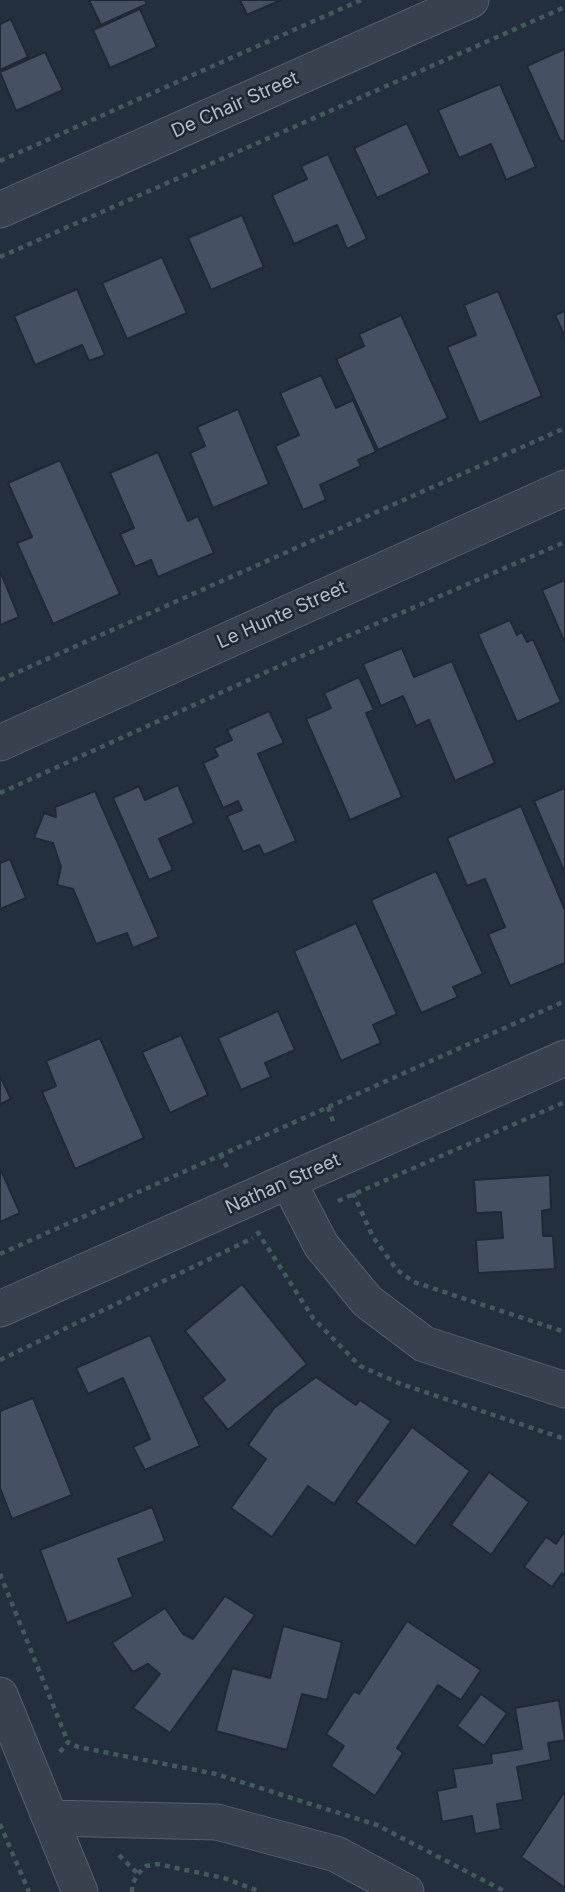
<!DOCTYPE html>
<html>
<head>
<meta charset="utf-8">
<style>
  body { margin:0 }
  canvas { display:block; background:#242f3e }
</style>
</head>
<body>
<canvas width="565" height="1892"></canvas>
<script>
const g = document.querySelector('canvas').getContext('2d');
g.lineJoin = 'round';
function paint(path, color) { g.fillStyle = color; g.fill(path, 'evenodd'); }
const toPath = rows => new Path2D(rows.map(r => 'M' + r).join(''));
function trace(path, color, width, dash) { g.strokeStyle = color; g.lineWidth = width; g.lineCap = dash ? 'butt' : 'round'; g.setLineDash(dash || []); g.stroke(path); }
function label(font, color, halo, rows, align = 'center') {
  g.font = font + ' Inter,sans-serif'; g.lineWidth = 5; g.setLineDash([]); g.textBaseline = 'middle'; g.strokeStyle = halo; g.fillStyle = color; for (const [text, x, y, turn = 0] of rows) {
    g.save(); g.translate(x, y); g.rotate((+turn || 0) * Math.PI / 180); g.textAlign = isNaN(turn) ? turn : align; if (halo) g.strokeText(text, 0, 0); g.fillText(text, 0, 0); g.restore();
  }
}
const building = toPath([
  [89,0,145,0,147,4,101,25,89,0],
  [240,0,281,0,247,15,240,0],
  [140,9,157,47,110,68,93,30,140,9],
  [11,19,28,57,0,70,0,24,11,19],
  [565,49,565,140,561,142,527,66,565,49],
  [45,52,63,90,16,111,0,72,45,52],
  [500,84,536,167,506,180,491,144,459,158,438,110,500,84],
  [407,123,430,173,377,198,354,148,407,123],
  [328,154,367,239,347,249,337,225,294,244,272,195,307,179,301,166,328,154],
  [242,215,264,267,211,290,188,238,242,215],
  [162,257,187,313,127,339,102,283,162,257],
  [77,289,105,355,89,361,82,345,35,365,14,316,77,289],
  [498,291,542,396,479,423,447,347,476,335,464,305,498,291],
  [565,311,565,337,555,315,565,311],
  [401,315,448,418,378,450,336,359,364,346,359,334,401,315],
  [321,375,336,408,353,400,376,452,358,460,361,466,320,485,326,500,303,510,275,446,299,435,280,393,321,375],
  [238,409,269,484,213,508,190,453,205,446,197,427,238,409],
  [158,452,188,521,198,516,214,553,158,577,151,560,135,567,120,534,134,528,110,473,158,452],
  [60,460,120,594,53,624,17,543,32,537,8,483,60,460],
  [0,571,19,617,0,625,0,571],
  [565,580,565,643,542,590,565,580],
  [510,620,517,635,522,632,527,642,533,639,561,702,517,722,478,634,510,620],
  [402,648,414,677,452,661,495,763,455,781,429,720,416,726,403,696,381,706,363,664,402,648],
  [359,677,374,710,366,713,402,797,350,820,306,719,331,708,324,693,359,677],
  [269,711,284,743,258,754,296,841,264,855,259,845,243,852,227,816,242,810,238,801,223,808,203,763,218,756,214,748,232,740,227,730,269,711],
  [178,785,194,823,159,839,173,870,149,880,113,798,139,786,145,800,178,785],
  [565,788,565,873,534,801,565,788],
  [95,791,159,937,133,948,127,933,96,944,73,889,57,885,61,867,53,843,34,838,44,813,56,817,55,807,95,791],
  [521,806,565,910,565,963,510,986,488,934,505,927,485,879,467,886,447,838,521,806],
  [10,859,26,898,0,909,0,863,10,859],
  [436,871,483,974,453,987,458,997,421,1013,371,900,436,871],
  [356,923,397,1014,373,1025,381,1043,341,1061,294,951,356,923],
  [278,1011,295,1050,265,1063,271,1077,241,1090,218,1038,278,1011],
  [181,1035,208,1095,170,1113,142,1052,181,1035],
  [100,1038,144,1138,75,1169,42,1092,56,1086,46,1061,100,1038],
  [0,1076,11,1099,0,1104,0,1076],
  [0,1168,20,1213,0,1222,0,1168],
  [550,1175,551,1209,542,1211,543,1236,553,1236,555,1269,478,1273,476,1240,503,1238,501,1212,476,1213,474,1180,550,1175],
  [242,1284,307,1364,228,1430,202,1398,225,1380,185,1331,242,1284],
  [150,1335,200,1446,145,1470,133,1447,150,1439,123,1378,88,1394,76,1368,150,1335],
  [316,1377,356,1405,360,1400,391,1421,334,1504,308,1486,272,1537,231,1508,266,1459,248,1445,274,1408,316,1377],
  [33,1398,72,1495,12,1519,0,1488,0,1411,33,1398],
  [412,1427,470,1471,415,1546,356,1502,412,1427],
  [489,1472,529,1502,491,1555,451,1525,489,1472],
  [152,1507,165,1541,118,1559,133,1597,67,1623,40,1550,152,1507],
  [565,1531,565,1576,562,1573,552,1587,524,1567,546,1537,556,1544,565,1531],
  [225,1596,255,1615,170,1733,133,1708,160,1674,148,1664,133,1672,112,1643,165,1608,183,1634,193,1639,225,1596],
  [407,1621,481,1670,461,1700,438,1685,397,1748,403,1753,375,1796,331,1766,344,1746,326,1734,354,1691,359,1694,407,1621],
  [283,1626,342,1642,327,1700,302,1694,287,1750,216,1731,232,1668,270,1678,283,1626],
  [481,1694,507,1713,484,1746,457,1726,481,1694],
  [559,1700,565,1740,548,1743,551,1760,517,1767,523,1800,497,1804,501,1829,475,1834,472,1816,442,1822,437,1791,456,1787,453,1769,492,1763,491,1754,522,1749,515,1708,559,1700],
  [565,1791,565,1888,521,1857,565,1791]
]);
const path = toPath([
  [0,161,361,0],
  [0,257,565,7],
  [0,680,565,428],
  [0,793,304,655,565,542],
  [328,1107,334,1124],
  [220,1154,228,1169],
  [353,1193,373,1237,397,1270,414,1282,565,1332],
  [338,1201,565,1102],
  [257,1231,313,1318,360,1366,401,1384,565,1439],
  [0,1254,565,1001],
  [0,1360,253,1238],
  [0,1574,68,1742],
  [60,1752,68,1742,78,1747,216,1774,377,1825,506,1892],
  [0,1824,29,1892],
  [119,1855,138,1874],
  [132,1892,132,1885,138,1874,146,1866,157,1864,224,1878,261,1892]
]);
const minor = toPath([
  [0,210,471,0],
  [0,743,565,488],
  [288,1181,321,1245,367,1301,424,1344,565,1390],
  [0,1309,565,1058],
  [0,1695,80,1892],
  [50,1818,217,1822,336,1854,406,1892]
]);
const streetNames = [
  ["De Chair Street",235,105,-24],
  ["Le Hunte Street",282,615,-24],
  ["Nathan Street",283,1184,-24]
];
paint(building, '#455162');
trace(building, '#1f2835', 2);
trace(minor, '#565f6c', 37);
trace(path, '#44595c', 4.5, [5, 5]);
trace(minor, '#38414e', 35);
label('19px', '#b4bcc9', '#1d2633', streetNames);
</script>
</body>
</html>
